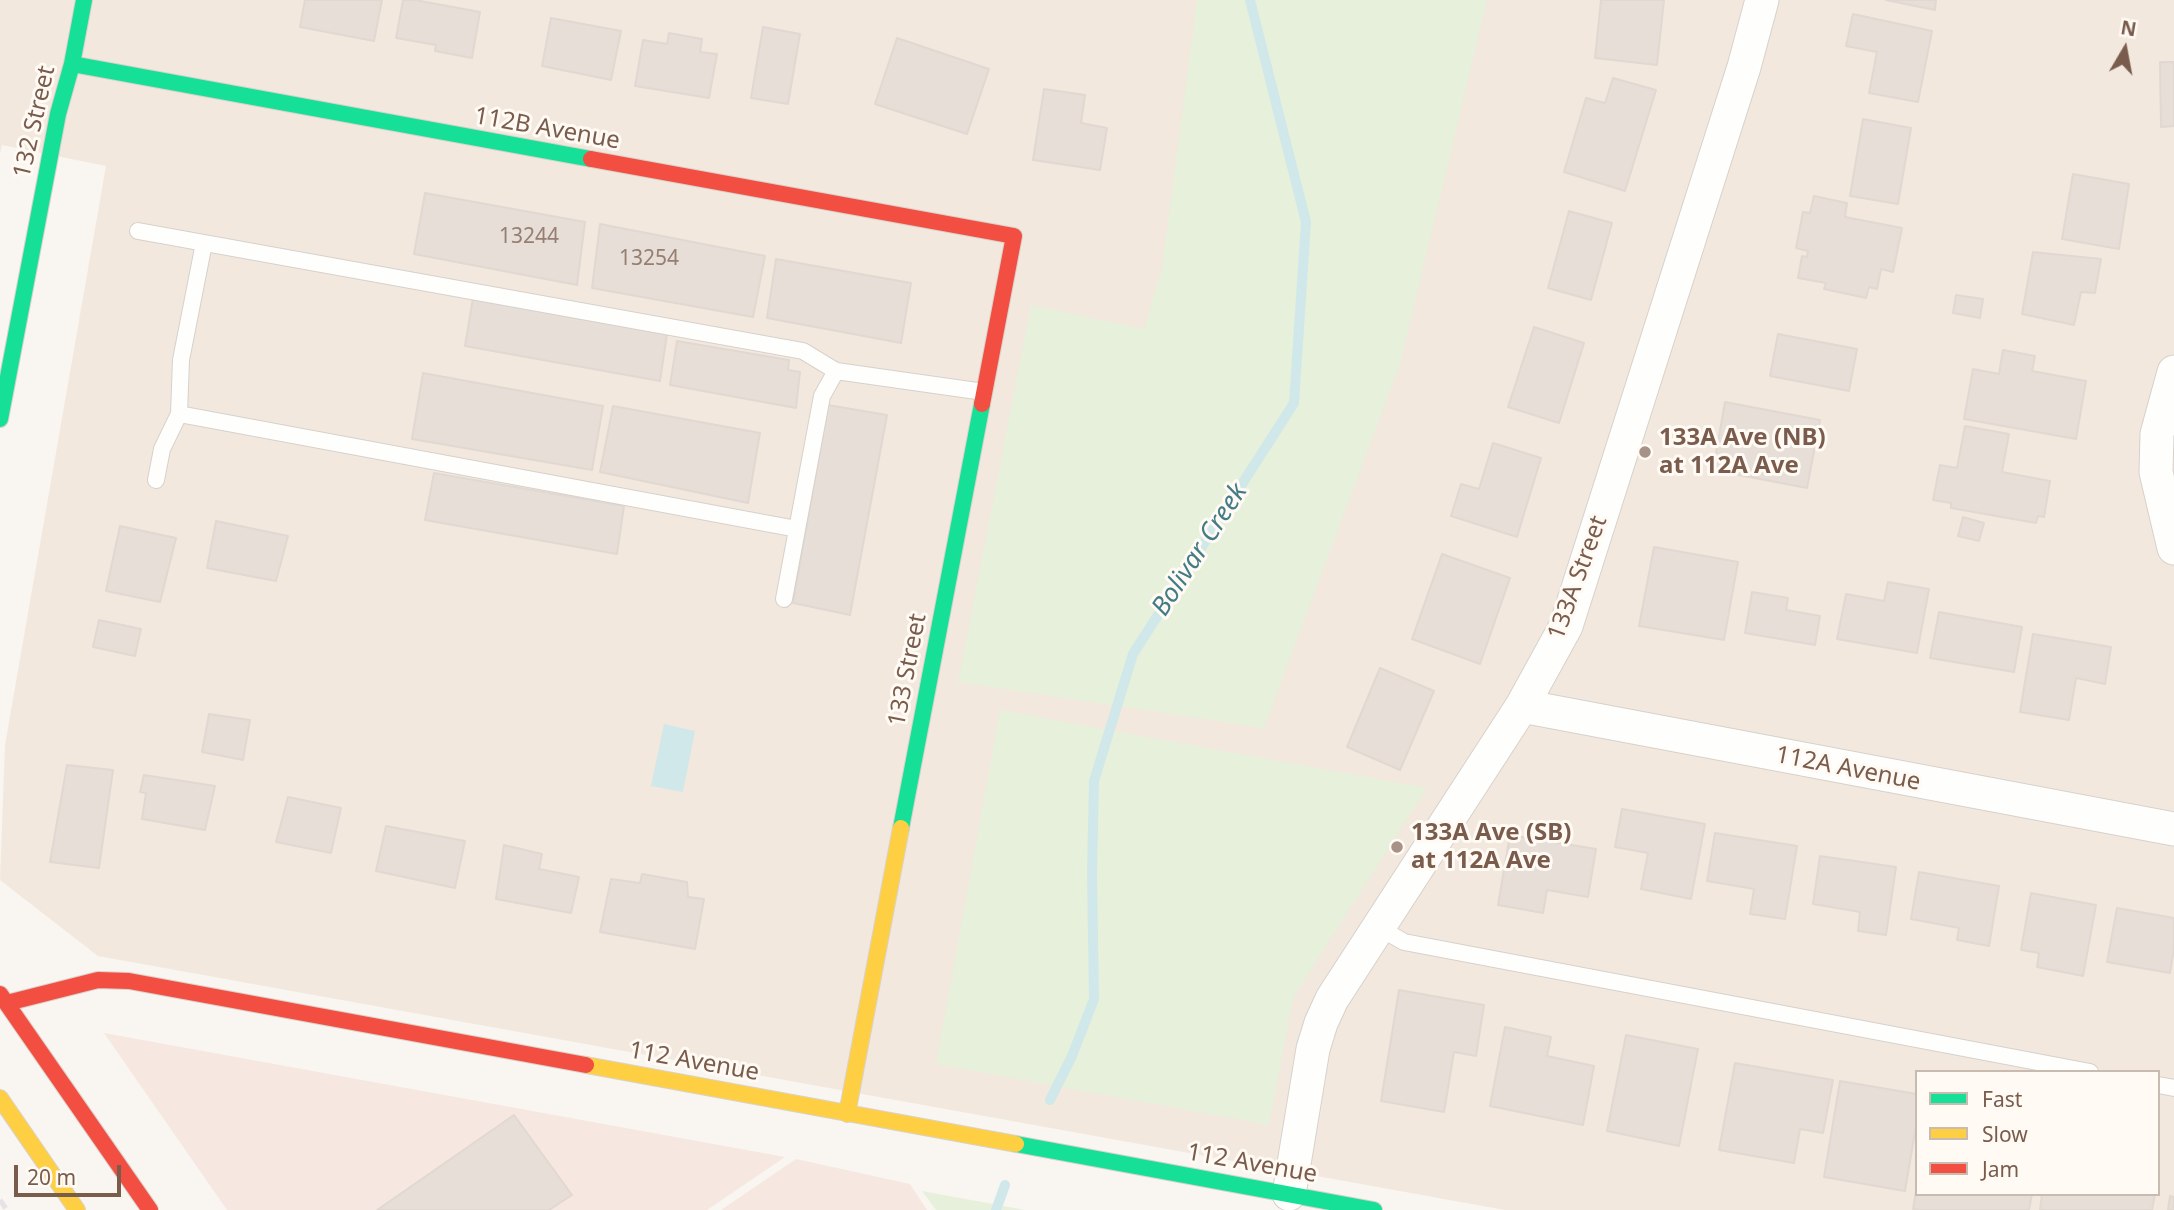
<!DOCTYPE html>
<html>
<head>
<meta charset="utf-8">
<style>
  body { margin:0 }
  #map { position:relative; width:2174px; height:1210px; overflow:hidden; background:#f9f5f0; font-family:"Noto Sans",sans-serif }
  canvas { display:block }
  .legend { position:absolute; left:1915px; top:1070px; width:245px; height:126px; box-sizing:border-box; background:#fffaf3; border:2px solid #cabbb1; margin:0; padding:9px 12px; list-style:none; font-size:21px; color:#7a5c4d }
  .legend li { display:flex; align-items:center; gap:14px; height:35px }
  .legend b { width:35px; border:2px solid #cabbb1 }
  .north { position:absolute; left:2090px; top:14px; width:70px; height:70px; -webkit-text-stroke:5px #fffaf3; paint-order:stroke; rotate:10deg; font-size:19px; font-weight:700; line-height:28px; text-align:center; color:#7a5c4d }
  .north::after { content:''; display:block; margin:auto; width:24px; height:32px; background:#7a5c4d; clip-path:polygon(50% 0,100% 100%,50% 72%,0 100%) }
  .scale { position:absolute; left:14px; top:1165px; width:107px; height:32px; box-sizing:border-box; border:4px solid #7a5c4d; border-top:0; padding-left:9px; font-size:21px; line-height:24px; white-space:nowrap; color:#7a5c4d; -webkit-text-stroke:5px #fffaf3; paint-order:stroke }
</style>
</head>
<body>
<div id="map">
<canvas width="2174" height="1210"></canvas>
<ul class="legend">
<li><b style="height:9px;background:#16e098"></b>Fast</li>
<li><b style="height:9px;background:#ffcf43"></b>Slow</li>
<li><b style="height:9px;background:#f24e42"></b>Jam</li>
</ul>
<div class="north">N</div>
<div class="scale">20 m</div>
</div>
<script>
const g = document.querySelector('canvas').getContext('2d');
g.lineJoin = 'round';
function paint(path, color) { g.fillStyle = color; g.fill(path, 'evenodd'); }
const toPath = rows => new Path2D(rows.map(r => 'M' + r).join(''));
function trace(path, color, width, dash) { g.strokeStyle = color; g.lineWidth = width; g.lineCap = dash ? 'butt' : 'round'; g.setLineDash(dash || []); g.stroke(path); }
function label(font, color, halo, rows, align = 'center') {
  g.font = font + ' "Noto Sans",sans-serif'; g.lineWidth = 6; g.setLineDash([]); g.textBaseline = 'middle'; g.strokeStyle = halo; g.fillStyle = color; for (const [text, x, y, turn = 0] of rows) {
    g.save(); g.translate(x, y); g.rotate((+turn || 0) * Math.PI / 180); g.textAlign = isNaN(turn) ? turn : align; if (halo) g.strokeText(text, 0, 0); g.fillText(text, 0, 0); g.restore();
  }
}
const residential = toPath([
  [0,0,2174,0,2174,1210,1505,1210,98,956,0,880,5,745,106,166,2,145,0,154],
  [1917,1072,2158,1072,2158,1194,1917,1194]
]);
const commercial = toPath([
  [104,1033,785,1157,707,1210,227,1210],
  [796,1159,910,1184,927,1210,721,1210]
]);
const green = toPath([
  [1197,0,1487,0,1400,364,1264,728,958,682,1031,305,1144,329,1162,268],
  [1000,710,1427,788,1293,998,1269,1125,936,1064],
  [922,1191,1025,1210,936,1210]
]);
const water = toPath([
  [664,724,695,731,683,792,651,786]
]);
const stream = toPath([
  [1050,1100,1072,1056,1094,999,1092,873,1094,781,1133,654,1294,403,1306,222,1250,0],
  [996,1210,1005,1185]
]);
const building = toPath([
  [305,0,382,0,374,41,300,27,305,0],
  [403,0,415,0,480,12,472,58,435,51,436,45,396,38,403,0],
  [1601,0,1664,0,1657,65,1595,58,1601,0],
  [1886,0,1936,0,1935,10,1886,0],
  [1853,14,1932,31,1918,102,1869,93,1877,52,1846,46,1853,14],
  [551,18,621,31,611,80,542,66,551,18],
  [763,27,800,34,788,104,751,98,763,27],
  [669,33,702,39,700,52,717,54,709,98,635,86,643,40,667,44,669,33],
  [897,38,989,69,967,134,875,104,897,38],
  [2160,62,2174,62,2174,126,2161,127,2160,62],
  [1613,78,1656,90,1625,191,1564,172,1586,98,1605,103,1613,78],
  [1044,89,1085,95,1081,123,1107,128,1100,170,1033,160,1044,89],
  [1863,119,1911,128,1898,204,1850,196,1863,119],
  [2073,174,2129,184,2119,249,2062,239,2073,174],
  [425,193,585,222,577,285,414,254,425,193],
  [1814,196,1847,203,1845,217,1902,228,1893,272,1881,269,1877,289,1869,287,1866,298,1824,289,1826,283,1798,278,1802,256,1807,257,1808,251,1796,248,1803,212,1810,213,1814,196],
  [1569,211,1612,223,1591,300,1548,288,1569,211],
  [600,224,765,256,753,317,592,288,600,224],
  [2033,252,2101,259,2095,293,2081,292,2074,325,2022,314,2033,252],
  [776,259,911,283,901,343,767,318,776,259],
  [1956,295,1983,299,1980,318,1953,313,1956,295],
  [473,298,667,334,660,381,465,346,473,298],
  [1534,327,1584,343,1559,423,1508,407,1534,327],
  [1778,334,1857,349,1849,391,1770,376,1778,334],
  [677,341,789,360,788,370,800,372,796,408,670,385,677,341],
  [2003,350,2035,356,2032,371,2086,381,2076,439,1964,419,1973,369,1999,374,2003,350],
  [423,373,603,406,592,470,412,439,423,373],
  [1725,402,1820,420,1807,488,1713,470,1725,402],
  [828,405,887,415,850,615,793,603,828,405],
  [613,406,760,433,748,503,600,472,613,406],
  [1965,426,2009,434,2002,472,2050,481,2044,517,2038,516,2036,523,1951,508,1951,503,1933,500,1940,465,1957,468,1965,426],
  [1493,443,1541,458,1517,537,1451,516,1461,484,1479,489,1493,443],
  [434,473,624,506,617,554,425,520,434,473],
  [1963,517,1984,523,1979,541,1958,536,1963,517],
  [216,521,288,536,276,581,207,568,216,521],
  [120,526,176,538,160,602,106,591,120,526],
  [1654,547,1738,562,1724,640,1639,626,1654,547],
  [1442,554,1510,578,1480,664,1412,639,1442,554],
  [1888,582,1929,589,1917,653,1837,639,1846,594,1884,601,1888,582],
  [1752,592,1788,598,1786,610,1820,616,1815,645,1745,633,1752,592],
  [1939,612,2022,627,2014,672,1930,658,1939,612],
  [99,620,141,629,135,656,93,647,99,620],
  [2033,634,2111,647,2105,684,2076,678,2069,720,2020,712,2033,634],
  [1380,668,1434,691,1400,770,1347,747,1380,668],
  [209,714,250,720,243,760,202,752,209,714],
  [67,765,113,770,99,868,50,862,67,765],
  [144,775,215,786,205,830,142,819,146,793,140,792,144,775],
  [288,797,341,808,331,853,276,842,288,797],
  [1622,809,1705,824,1691,899,1641,889,1648,853,1615,847,1622,809],
  [386,826,465,841,455,888,376,871,386,826],
  [1715,833,1797,846,1785,919,1750,914,1754,889,1707,881,1715,833],
  [1510,835,1596,849,1588,897,1547,890,1543,913,1498,905,1510,835],
  [504,845,542,854,539,869,579,877,571,913,496,899,504,845],
  [1820,856,1896,867,1886,935,1858,931,1860,912,1813,904,1820,856],
  [1919,872,1999,886,1989,946,1957,940,1959,928,1911,919,1919,872],
  [642,874,687,882,688,897,704,899,695,949,600,932,611,879,640,883,642,874],
  [2031,893,2096,905,2083,976,2037,967,2039,953,2021,950,2031,893],
  [2117,908,2174,918,2174,949,2170,973,2107,962,2117,908],
  [1399,990,1484,1005,1476,1056,1454,1052,1444,1112,1381,1101,1399,990],
  [1505,1027,1551,1037,1547,1056,1594,1066,1583,1125,1490,1106,1505,1027],
  [1626,1035,1698,1049,1679,1146,1607,1131,1626,1035],
  [1735,1063,1833,1080,1823,1133,1800,1129,1794,1163,1719,1150,1735,1063],
  [1840,1081,1917,1094,1917,1120,1905,1191,1824,1177,1840,1081],
  [514,1115,572,1195,549,1210,377,1210,514,1115],
  [1917,1186,1917,1194,2032,1194,2029,1210,1920,1210,1913,1209,1917,1186],
  [2042,1194,2155,1194,2152,1210,2040,1210,2042,1194],
  [2170,1196,2174,1197,2174,1210,2168,1210,2170,1196]
]);
const lane = toPath([
  [138,231,803,351,836,371,984,392],
  [204,243,181,360,179,414,797,529],
  [156,480,162,449,179,414],
  [784,599,822,396,836,371],
  [1378,927,1404,942,2090,1072],
  [2158,1085,2174,1088]
]);
const street = toPath([
  [2174,372,2157,434,2156,472,2174,548],
  [1522,706,2174,829],
  [1289,1194,1313,1049,1321,1023,1332,999,1522,706,1566,626,1744,67,1762,0]
]);
const fast = toPath([
  [72,64,591,159],
  [0,419,58,114,72,64,84,0],
  [901,828,982,404],
  [1016,1144,1374,1210]
]);
const slow = toPath([
  [586,1065,1016,1144],
  [0,1098,77,1210],
  [847,1114,901,828]
]);
const jam = toPath([
  [591,159,1014,236,982,404],
  [0,994,150,1210],
  [7,1003,98,980,129,981,586,1065]
]);
const rail = toPath([
  [0,1200,7,1210]
]);
const markers = [
  [1645,452,7,"#a69286"],
  [1397,847,7,"#a69286"]
];
const numberNames = [
  ["13244",529,237],
  ["13254",649,259]
];
const streetNames = [
  ["132 Street",35,122,-77],
  ["112B Avenue",547,129,10],
  ["133A Street",1578,578,-70],
  ["133 Street",908,670,-79],
  ["112A Avenue",1848,769,11],
  ["112 Avenue",694,1062,10],
  ["112 Avenue",1252,1164,10]
];
const poiNames = [
  ["133A Ave (NB)",1659,438],
  ["at 112A Ave",1659,466],
  ["133A Ave (SB)",1411,833],
  ["at 112A Ave",1411,861]
];
const waterNames = [
  ["Bolivar Creek",1200,550,-57]
];
paint(residential, '#f2e8de');
paint(commercial, '#f6e8e1');
paint(green, '#e7f0db');
paint(water, '#d0e8ea');
trace(stream, '#d0e8ea', 10);
paint(building, '#e6ded7');
trace(building, '#e2d8d2', 2);
trace(lane, '#d7d1cb', 18);
trace(street, '#d7d1cb', 35);
trace(fast, '#d9d2cb', 18);
trace(slow, '#d9d2cb', 18);
trace(jam, '#d9d2cb', 18);
trace(lane, '#fefefd', 16);
trace(street, '#fefefd', 33);
trace(fast, '#16e098', 16);
trace(slow, '#ffcf43', 16);
trace(jam, '#f24e42', 16);
trace(rail, '#e6e3e7', 5, [10, 7]);
for (const [x, y, r, color] of markers) { const dot = new Path2D(); dot.arc(x, y, r, 0, 2 * Math.PI); g.fillStyle = color; g.fill(dot); trace(dot, '#fffaf3', 2.5); }
label('21px', '#977e72', null, numberNames);
label('24px', '#7a5c4d', '#fffaf3', streetNames);
label('bold 24px', '#7a5c4d', '#fffaf3', poiNames, 'left');
label('italic 26px', '#437c86', '#fffaf3', waterNames);
</script>
</body>
</html>
